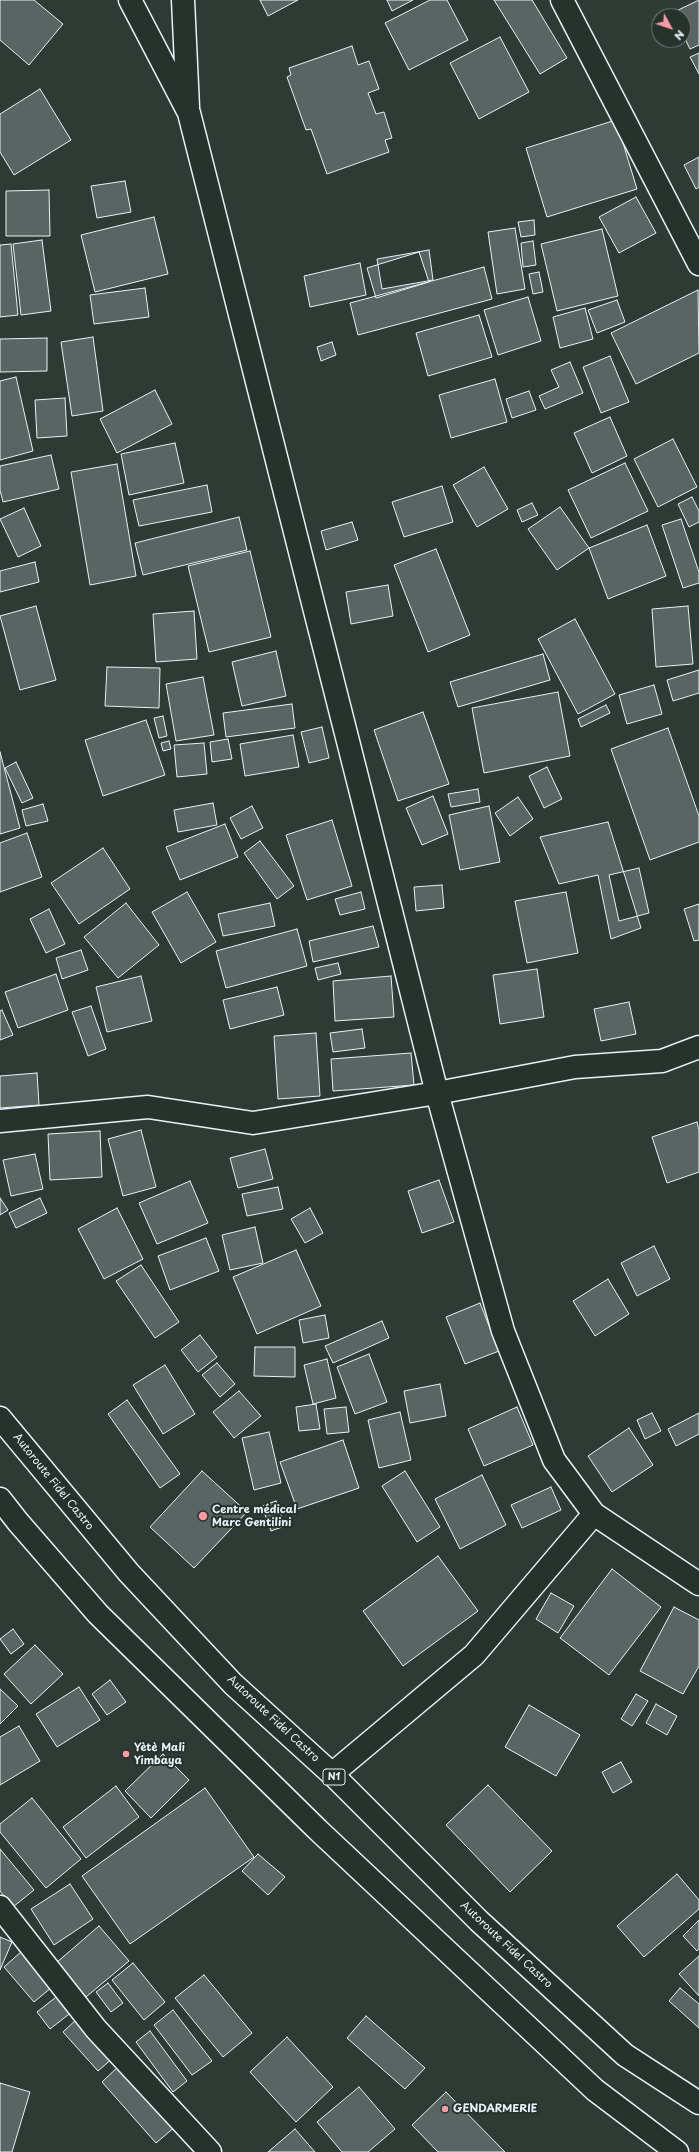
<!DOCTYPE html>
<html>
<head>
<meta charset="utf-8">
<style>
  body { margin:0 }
  #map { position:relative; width:699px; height:2152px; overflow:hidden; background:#2e3b35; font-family:"Playpen Sans",sans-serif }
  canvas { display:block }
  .north { position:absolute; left:651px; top:8px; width:40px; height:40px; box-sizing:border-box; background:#26332d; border:1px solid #747f7e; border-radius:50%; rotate:130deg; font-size:11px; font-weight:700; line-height:16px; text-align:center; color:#e8f1f8 }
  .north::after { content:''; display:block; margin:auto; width:14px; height:18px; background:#ff9aa2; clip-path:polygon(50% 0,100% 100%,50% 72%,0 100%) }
</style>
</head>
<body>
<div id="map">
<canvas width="699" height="2152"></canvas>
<div class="north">N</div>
</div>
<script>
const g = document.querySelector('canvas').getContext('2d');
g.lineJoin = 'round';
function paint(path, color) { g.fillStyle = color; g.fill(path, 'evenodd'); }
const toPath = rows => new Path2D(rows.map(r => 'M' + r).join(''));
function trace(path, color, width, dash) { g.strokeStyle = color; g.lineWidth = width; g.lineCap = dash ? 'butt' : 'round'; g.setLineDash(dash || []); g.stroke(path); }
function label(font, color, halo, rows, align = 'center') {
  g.font = font + ' "Playpen Sans",sans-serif'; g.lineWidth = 4; g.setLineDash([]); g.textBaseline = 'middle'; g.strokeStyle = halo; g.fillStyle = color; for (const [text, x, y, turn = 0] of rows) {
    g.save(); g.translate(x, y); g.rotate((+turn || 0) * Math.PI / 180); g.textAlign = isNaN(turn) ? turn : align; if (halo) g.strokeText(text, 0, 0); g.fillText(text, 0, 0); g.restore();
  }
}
const building = toPath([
  [0,0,34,0,63,24,29,65,0,40,0,0],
  [260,0,298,0,268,16,260,0],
  [387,0,413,0,392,11,387,0],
  [430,0,447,0,468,40,409,70,385,23,430,0],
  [494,0,532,0,567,58,540,74,494,0],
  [699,0,699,45,690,49,683,35,683,16,674,16,672,13,699,0],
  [500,37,529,92,479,119,450,63,500,37],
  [352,46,358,65,369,61,379,89,368,93,376,114,384,112,392,138,385,140,389,152,327,174,311,129,306,130,287,77,291,75,289,68,352,46],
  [699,53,699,74,690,57,699,53],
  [40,89,71,140,14,175,0,152,0,114,40,89],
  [616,120,637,189,547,217,526,148,616,120],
  [699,157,699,187,696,189,684,165,699,157],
  [125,181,131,212,97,218,91,186,125,181],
  [49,190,50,236,6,236,6,191,49,190],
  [636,197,656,233,619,253,599,217,636,197],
  [154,217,168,274,95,292,81,235,154,217],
  [534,220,535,235,521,237,518,222,534,220],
  [515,228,525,289,497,294,488,232,515,228],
  [602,229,618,296,557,311,541,244,602,229],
  [42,240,51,311,21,315,13,244,42,240],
  [533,241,536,265,523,267,521,243,533,241],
  [11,244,18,315,0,317,0,245,11,244],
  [429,250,433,280,382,289,377,259,429,250],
  [419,252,429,282,376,298,367,268,419,252],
  [360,263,366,295,310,307,304,276,360,263],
  [484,267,492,299,358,335,350,303,484,267],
  [539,272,543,292,533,294,529,274,539,272],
  [145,288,149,317,94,324,90,295,145,288],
  [698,290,699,353,636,384,611,333,698,290],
  [528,297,541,341,498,355,484,310,528,297],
  [617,300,625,322,597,333,588,310,617,300],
  [585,308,593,339,560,348,553,317,585,308],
  [479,315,492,357,428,376,416,333,479,315],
  [93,337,103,411,72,416,61,342,93,337],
  [47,338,47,371,0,372,0,339,47,338],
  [332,342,336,355,321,361,317,347,332,342],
  [610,356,629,402,601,413,583,367,610,356],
  [570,362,583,393,545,409,539,396,559,387,551,370,570,362],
  [16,377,33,451,0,460,0,381,16,377],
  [495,379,507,422,451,438,439,395,495,379],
  [155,390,172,424,117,453,100,419,155,390],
  [529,391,536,410,512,418,506,399,529,391],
  [65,398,67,436,37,438,35,400,65,398],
  [610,417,627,456,592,473,574,433,610,417],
  [673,439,697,487,658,507,634,459,673,439],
  [175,443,184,483,129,495,121,454,175,443],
  [51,455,59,489,3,502,0,490,0,466,51,455],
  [625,463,648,511,591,538,568,490,625,463],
  [117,464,136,576,90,585,71,472,117,464],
  [484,467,508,509,477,527,453,485,484,467],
  [207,485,212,512,139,526,133,500,207,485],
  [442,486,453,522,404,537,392,502,442,486],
  [692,497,699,511,699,522,689,527,678,504,692,497],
  [532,503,538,515,522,522,517,510,532,503],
  [560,507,589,548,557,570,528,529,560,507],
  [24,508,41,546,18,557,0,519,24,508],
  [239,517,247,550,143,575,135,543,239,517],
  [681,519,699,572,699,583,683,588,662,525,681,519],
  [352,522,358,540,326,550,321,531,352,522],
  [647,525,666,576,608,599,589,548,647,525],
  [436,549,470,635,428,652,394,565,436,549],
  [250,551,271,637,209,652,188,566,250,551],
  [35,562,39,582,0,592,0,571,35,562],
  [388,585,393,616,351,624,346,592,388,585],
  [36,606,56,680,20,690,0,616,36,606],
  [688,606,693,664,656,667,652,609,688,606],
  [194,611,197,659,156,662,153,614,194,611],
  [575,619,615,694,578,714,538,639,575,619],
  [276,651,286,696,242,706,232,662,276,651],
  [543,654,550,680,458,707,450,682,543,654],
  [107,667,160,668,159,708,105,706,107,667],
  [699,670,699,693,673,701,667,680,699,670],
  [203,677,214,735,176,741,166,684,203,677],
  [654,685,662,714,627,724,619,695,654,685],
  [558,692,570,756,484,773,472,708,558,692],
  [292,704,295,728,226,737,223,713,292,704],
  [606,705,610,713,581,727,578,719,606,705],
  [423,712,449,784,398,801,374,730,423,712],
  [163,716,167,736,159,738,154,718,163,716],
  [146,720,165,775,103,796,85,740,146,720],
  [322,727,329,758,309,763,301,732,322,727],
  [668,728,699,816,699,842,650,860,611,749,668,728],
  [293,735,299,767,245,776,240,744,293,735],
  [228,739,232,759,212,762,210,742,228,739],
  [169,741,171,749,163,751,161,743,169,741],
  [204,743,207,774,177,777,174,745,204,743],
  [0,752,20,828,0,834,0,752],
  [16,762,33,798,22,803,5,768,16,762],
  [547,767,562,799,544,808,529,776,547,767],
  [478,789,480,802,451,807,448,794,478,789],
  [433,796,448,834,422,845,406,808,433,796],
  [518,797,533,819,510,836,495,813,518,797],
  [213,803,217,825,178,832,174,810,213,803],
  [43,804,48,821,26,826,22,810,43,804],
  [252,806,263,828,241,839,230,818,252,806],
  [489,806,500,862,460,870,449,815,489,806],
  [332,820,352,886,307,900,286,835,332,820],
  [608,822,641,928,611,939,598,875,559,884,540,837,608,822],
  [225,824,238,857,180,880,166,847,225,824],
  [27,833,42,877,0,892,0,843,27,833],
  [260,841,294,886,277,899,244,853,260,841],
  [103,848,130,889,79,924,51,883,103,848],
  [639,868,649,913,619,921,609,875,639,868],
  [442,885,444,908,416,911,414,887,442,885],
  [187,892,216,942,181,963,152,912,187,892],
  [361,892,365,909,340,915,335,899,361,892],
  [566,892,578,953,527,963,515,901,566,892],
  [126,903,159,945,118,978,84,937,126,903],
  [270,903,275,926,223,936,218,914,270,903],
  [699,904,699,940,694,941,684,909,699,904],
  [49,909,65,944,46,953,30,919,49,909],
  [373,926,379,947,313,962,309,941,373,926],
  [297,929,307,966,226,988,216,951,297,929],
  [81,950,88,970,62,979,56,958,81,950],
  [338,963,341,974,318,980,315,968,338,963],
  [537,969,544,1017,500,1024,493,975,537,969],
  [56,974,68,1010,18,1028,5,992,56,974],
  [141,976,152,1021,107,1032,96,987,141,976],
  [391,976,394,1017,335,1021,333,981,391,976],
  [277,987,284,1015,230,1029,223,1000,277,987],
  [629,1002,636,1034,601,1041,594,1009,629,1002],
  [91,1006,106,1049,88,1056,72,1012,91,1006],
  [2,1010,13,1035,0,1040,0,1011,2,1010],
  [362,1029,365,1048,333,1052,330,1033,362,1029],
  [316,1033,320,1096,278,1099,274,1036,316,1033],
  [411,1053,414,1085,333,1091,331,1059,411,1053],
  [37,1073,39,1105,0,1108,0,1076,37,1073],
  [697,1122,699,1130,699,1172,667,1183,652,1137,697,1122],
  [141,1130,156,1187,123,1196,108,1139,141,1130],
  [100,1131,102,1177,50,1180,48,1134,100,1131],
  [265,1149,273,1179,238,1188,230,1158,265,1149],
  [35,1154,43,1189,11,1196,3,1160,35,1154],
  [439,1180,454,1222,422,1233,408,1191,439,1180],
  [190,1181,208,1223,157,1244,139,1203,190,1181],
  [278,1187,283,1209,247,1216,242,1194,278,1187],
  [0,1198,8,1210,0,1215,0,1198],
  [40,1198,47,1213,16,1228,9,1213,40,1198],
  [117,1208,143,1259,104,1279,78,1229,117,1208],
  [310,1208,323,1233,305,1243,291,1219,310,1208],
  [255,1227,263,1263,230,1270,222,1235,255,1227],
  [206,1238,219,1271,170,1290,158,1256,206,1238],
  [654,1246,670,1279,637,1296,621,1263,654,1246],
  [296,1250,321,1306,257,1334,233,1277,296,1250],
  [141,1265,179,1322,155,1338,116,1281,141,1265],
  [608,1279,629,1314,595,1336,573,1301,608,1279],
  [480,1303,499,1351,465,1364,446,1317,480,1303],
  [325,1315,329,1338,303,1343,299,1320,325,1315],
  [382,1321,389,1338,333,1363,325,1346,382,1321],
  [200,1335,217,1357,198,1372,181,1350,200,1335],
  [255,1347,295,1347,295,1377,254,1376,255,1347],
  [369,1354,387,1402,355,1414,337,1367,369,1354],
  [327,1359,336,1398,313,1404,304,1365,327,1359],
  [217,1363,235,1384,220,1397,202,1375,217,1363],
  [165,1365,195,1414,163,1434,133,1385,165,1365],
  [440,1384,446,1416,410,1423,404,1391,440,1384],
  [239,1391,261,1416,234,1438,213,1412,239,1391],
  [127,1400,180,1474,160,1488,108,1414,127,1400],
  [316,1404,320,1429,299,1431,296,1407,316,1404],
  [346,1407,349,1432,327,1434,324,1409,346,1407],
  [517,1407,533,1445,484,1466,468,1429,517,1407],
  [400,1412,411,1460,379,1468,368,1420,400,1412],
  [652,1413,661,1431,645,1439,637,1420,652,1413],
  [699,1413,699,1434,676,1446,668,1429,699,1413],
  [629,1428,653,1465,612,1492,588,1456,629,1428],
  [269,1432,281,1483,254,1490,242,1438,269,1432],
  [343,1440,359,1488,297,1509,280,1462,343,1440],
  [202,1471,247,1512,194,1568,150,1527,202,1471],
  [405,1471,440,1527,417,1542,382,1486,405,1471],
  [482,1475,506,1525,460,1549,435,1499,482,1475],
  [551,1487,561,1510,522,1528,511,1505,551,1487],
  [276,1501,285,1526,271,1531,262,1506,276,1501],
  [438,1556,478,1611,403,1666,363,1611,438,1556],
  [612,1569,661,1607,609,1675,560,1638,612,1569],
  [551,1593,574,1606,558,1633,536,1619,551,1593],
  [674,1607,699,1620,699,1666,683,1694,640,1671,674,1607],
  [13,1629,24,1644,11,1654,0,1639,13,1629],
  [35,1645,63,1674,31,1704,4,1674,35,1645],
  [110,1680,126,1702,107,1715,92,1694,110,1680],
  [79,1687,100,1720,57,1747,36,1714,79,1687],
  [0,1689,18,1706,0,1724,0,1689],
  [636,1694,648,1701,632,1726,621,1719,636,1694],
  [656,1704,677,1716,667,1735,646,1723,656,1704],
  [529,1705,580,1735,556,1776,505,1747,529,1705],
  [19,1726,40,1761,0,1785,0,1737,19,1726],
  [163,1754,189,1780,151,1818,125,1791,163,1754],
  [621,1762,632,1782,613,1793,602,1772,621,1762],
  [488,1785,552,1851,510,1892,446,1825,488,1785],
  [116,1786,139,1817,86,1858,63,1827,116,1786],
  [205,1788,254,1857,130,1944,82,1876,205,1788],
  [32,1798,81,1859,46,1888,0,1832,0,1824,32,1798],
  [0,1849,34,1890,13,1907,0,1891,0,1849],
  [258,1854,285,1877,268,1895,242,1871,258,1854],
  [677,1874,699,1900,699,1909,644,1957,617,1926,677,1874],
  [70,1884,93,1919,54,1945,31,1909,70,1884],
  [699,1920,699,1949,697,1951,683,1936,699,1920],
  [99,1926,129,1961,86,1997,56,1963,99,1926],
  [0,1937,12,1942,0,1970,0,1937],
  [22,1951,52,1987,34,2002,4,1967,22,1951],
  [699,1956,699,1996,679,1974,699,1956],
  [133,1963,165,2002,144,2020,112,1980,133,1963],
  [204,1975,252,2033,223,2057,175,1998,204,1975],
  [108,1983,123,2003,111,2012,96,1992,108,1983],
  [680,1988,699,2004,699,2028,669,2001,680,1988],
  [60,1994,73,2011,50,2029,37,2012,60,1994],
  [173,2010,212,2061,192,2075,154,2025,173,2010],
  [366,2016,425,2068,405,2089,347,2038,366,2016],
  [79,2017,114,2057,98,2071,63,2032,79,2017],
  [150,2031,187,2081,173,2092,136,2042,150,2031],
  [287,2037,333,2087,296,2122,250,2072,287,2037],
  [121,2064,176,2126,156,2143,102,2082,121,2064],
  [0,2083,30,2092,12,2152,0,2152,0,2083],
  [359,2087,395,2129,368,2152,342,2152,317,2122,359,2087],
  [446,2092,505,2152,438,2152,412,2125,446,2092],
  [295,2129,315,2152,268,2152,295,2129]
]);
const minor = toPath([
  [130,0,189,113,437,1093,503,1331,554,1460,594,1514,699,1584],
  [183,0,188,107],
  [562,0,699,264],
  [0,1121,148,1107,253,1123,437,1093,575,1067,662,1061,699,1047],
  [332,1774,474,1655,594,1514],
  [0,1907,96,2029,210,2152]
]);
const highway = toPath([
  [0,1418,129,1573,233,1684,332,1774,479,1921,625,2055,699,2103],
  [0,1499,18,1522,98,1614,318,1830,595,2090,677,2152]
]);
const markers = [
  [203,1516,5,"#ff9aa2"],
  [126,1754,4,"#ff9aa2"],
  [445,2109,4,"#ff9aa2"]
];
const shields = [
  [334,1777,22]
];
const shieldNames = [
  ["N1",334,1777]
];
const streetNames = [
  ["Autoroute Fidel Castro",53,1482,51],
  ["Autoroute Fidel Castro",273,1719,43],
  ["Autoroute Fidel Castro",506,1945,43]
];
const poiNames = [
  ["Centre médical",212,1510],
  ["Marc Gentilini",212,1523],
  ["Yètè Mali",134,1748],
  ["Yimbaya",134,1761],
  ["GENDARMERIE",453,2109]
];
paint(building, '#596563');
trace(building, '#e8f1f8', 1);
trace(minor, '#e8f1f8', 25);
trace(highway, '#e8f1f8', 25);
trace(minor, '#26332d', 22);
trace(highway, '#26332d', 22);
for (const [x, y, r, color] of markers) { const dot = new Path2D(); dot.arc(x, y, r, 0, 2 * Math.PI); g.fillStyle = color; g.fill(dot); trace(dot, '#26332d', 1.5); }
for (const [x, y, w] of shields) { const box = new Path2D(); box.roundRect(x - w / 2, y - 8, w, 16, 3); g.fillStyle = '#26332d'; g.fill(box); trace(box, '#e8f1f8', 1); }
label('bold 10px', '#e8f1f8', null, shieldNames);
label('11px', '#e8f1f8', '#26332d', streetNames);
label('bold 11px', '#e8f1f8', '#26332d', poiNames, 'left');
</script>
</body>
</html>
